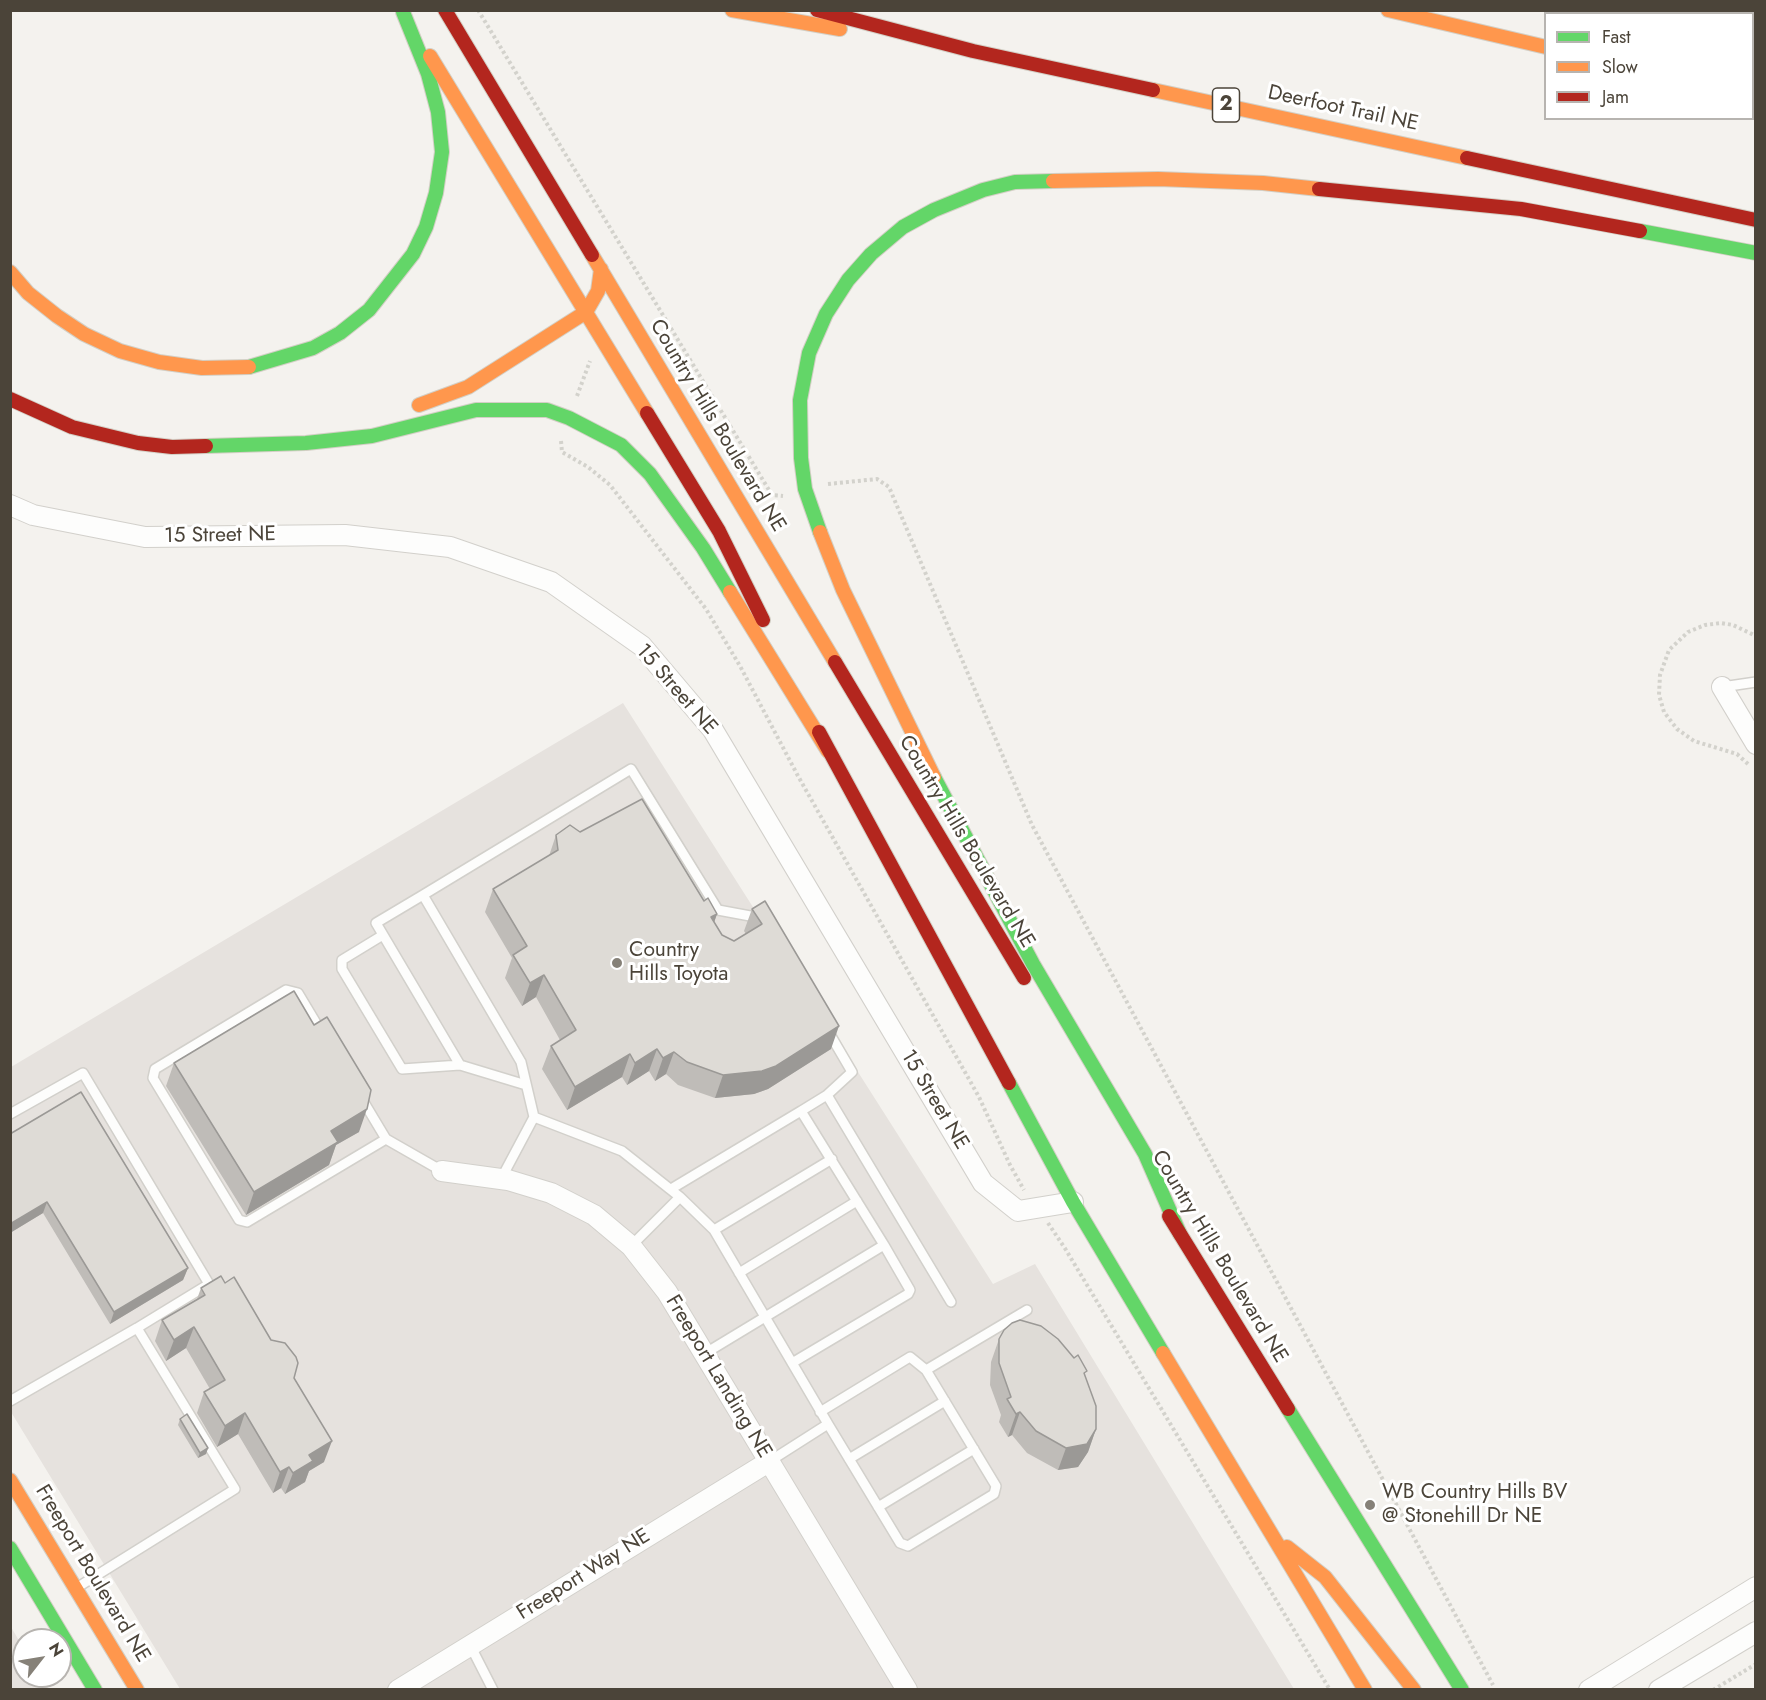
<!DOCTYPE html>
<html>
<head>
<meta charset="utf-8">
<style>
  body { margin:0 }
  #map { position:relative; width:1766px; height:1700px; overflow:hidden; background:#f4f2ee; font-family:Jost,sans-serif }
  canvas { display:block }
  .frame { position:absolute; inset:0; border:12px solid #4b4439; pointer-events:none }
  .legend { position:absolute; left:1544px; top:12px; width:210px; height:108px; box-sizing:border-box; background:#fff; border:2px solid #b7b4b0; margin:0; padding:8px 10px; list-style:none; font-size:18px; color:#4b4439 }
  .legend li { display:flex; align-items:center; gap:12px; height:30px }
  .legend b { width:30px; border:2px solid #b7b4b0 }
  .north { position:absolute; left:12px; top:1628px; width:60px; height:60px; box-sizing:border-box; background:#fff; border:2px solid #b7b4b0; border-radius:50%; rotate:59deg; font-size:16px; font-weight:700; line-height:24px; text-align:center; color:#4b4439 }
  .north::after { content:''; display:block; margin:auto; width:21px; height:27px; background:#868178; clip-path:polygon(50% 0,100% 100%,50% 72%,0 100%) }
</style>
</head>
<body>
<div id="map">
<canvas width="1766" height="1700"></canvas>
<div class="frame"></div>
<ul class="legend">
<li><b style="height:8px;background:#63d668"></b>Fast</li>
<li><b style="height:8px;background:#ff974d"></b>Slow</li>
<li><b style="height:8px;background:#b3261e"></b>Jam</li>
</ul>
<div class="north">N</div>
</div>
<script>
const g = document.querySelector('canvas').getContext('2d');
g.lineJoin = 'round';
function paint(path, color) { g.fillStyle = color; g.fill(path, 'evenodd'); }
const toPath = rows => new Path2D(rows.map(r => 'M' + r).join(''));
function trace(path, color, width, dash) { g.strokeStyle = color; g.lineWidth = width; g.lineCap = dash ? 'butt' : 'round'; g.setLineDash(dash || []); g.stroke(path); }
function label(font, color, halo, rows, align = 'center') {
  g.font = font + ' Jost,sans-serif'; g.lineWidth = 6; g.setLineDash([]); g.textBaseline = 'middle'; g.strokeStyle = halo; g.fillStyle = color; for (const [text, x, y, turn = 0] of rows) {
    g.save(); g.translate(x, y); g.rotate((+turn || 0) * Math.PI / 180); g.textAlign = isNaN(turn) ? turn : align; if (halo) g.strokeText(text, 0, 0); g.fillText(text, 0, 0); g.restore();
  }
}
const industrial = toPath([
  [623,703,993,1284,1035,1264,1294,1689,180,1689,11,1412,11,1067],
  [11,1627,24,1649,24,1676,40,1676,49,1689,11,1689]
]);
const path = toPath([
  [478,10,772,495,783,496],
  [577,396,590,361],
  [561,441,562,452,588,467,610,485,706,609,740,666,798,776,979,1097,1010,1165,1024,1190],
  [828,484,877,479,889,487,1032,825,1493,1685],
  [1748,764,1737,754,1694,741,1677,729,1664,712,1659,695,1660,675,1669,650,1688,632,1705,625,1721,623,1733,625,1756,636],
  [1048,1223,1066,1250,1330,1690],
  [1713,1690,1756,1664]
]);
const lane = toPath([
  [1722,687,1756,682],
  [423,895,376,923,460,1065,526,1085],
  [383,935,342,960,342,969,402,1069,460,1065],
  [322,1033,298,993,286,990,155,1069,153,1078,239,1220,247,1222,386,1139,442,1171],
  [827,1095,852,1072,828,1031],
  [362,1099,386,1139],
  [10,1114,83,1073,209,1284,137,1328],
  [534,1117,521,1062,423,895,631,769,718,910,761,918],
  [501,1179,534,1117,622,1151,680,1197,714,1230,828,1424],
  [671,1189,801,1111],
  [714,1230,832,1159],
  [884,1245,801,1111,827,1095,951,1302],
  [631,1246,680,1197],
  [739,1273,857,1201],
  [704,1354,884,1245,910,1290,908,1294,792,1363],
  [10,1401,137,1328,235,1489,78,1587],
  [820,1412,910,1357,926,1370],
  [849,1459,945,1401],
  [770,1461,828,1424,900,1543,908,1546,994,1494,996,1486,926,1370,1027,1310],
  [878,1507,974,1449],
  [470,1645,493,1690]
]);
const street = toPath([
  [10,505,33,515,145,537,345,535,450,547,551,582,642,646,713,730,983,1183,1018,1211,1073,1202],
  [1722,687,1756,744],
  [442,1171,508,1180,551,1193,594,1215,631,1246,667,1292,907,1690],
  [398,1690,770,1461],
  [1589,1690,1756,1587],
  [1659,1690,1756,1632]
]);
const fast = toPath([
  [1558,10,1569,14],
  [1752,95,1756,95],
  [1640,231,1756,253],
  [249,367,313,348,340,333,369,310,413,254,426,227,436,193,442,152,438,112,428,74,403,12],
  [206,446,306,443,372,436,476,410,547,410,569,418,621,445,650,474,703,548,730,592],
  [820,532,805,489,801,458,800,400,809,353,826,314,848,280,871,254,903,227,934,210,983,190,1015,182,1053,181],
  [934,777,1033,964,1145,1154,1180,1234],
  [1009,1083,1073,1202,1163,1353],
  [1288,1409,1462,1690],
  [10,1548,95,1690]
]);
const slow = toPath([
  [732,10,840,29],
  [1388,10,1546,47],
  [430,56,647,413],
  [1752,64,1756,65],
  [1153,90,1467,158],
  [1053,181,1158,179,1263,183,1319,189],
  [592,255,835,662],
  [10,272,28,293,57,316,84,334,120,351,159,362,202,368,249,367],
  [419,405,468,387,586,312,598,291,601,269],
  [820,532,843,590,934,777],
  [730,592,828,751],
  [1163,1353,1365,1690],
  [10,1480,137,1690],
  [1287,1547,1325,1577,1414,1690]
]);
const jam = toPath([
  [445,10,592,255],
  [817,10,973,51,1153,90],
  [1467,158,1756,220],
  [1319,189,1521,209,1640,231],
  [10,399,72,427,138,443,172,447,206,446],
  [647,413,719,531,763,620],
  [835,662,1024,978],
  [819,732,1009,1083],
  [1169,1216,1288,1409]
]);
const wall = toPath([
  [580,832,704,901,717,914,714,922,722,935,734,941,746,934,744,931,752,909,765,901,831,1049,768,1089,754,1094,715,1098,678,1085,666,1074,655,1081,649,1071,627,1085,622,1077,567,1110,542,1069,551,1046,560,1040,536,997,522,1006,505,978,512,958,485,912,493,889,549,856,556,835],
  [174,1063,359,1132,336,1145,329,1165,246,1215,166,1086],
  [10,1134,188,1268,183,1280,110,1324,43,1213,10,1233],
  [225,1283,294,1378,324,1462,309,1471,305,1482,285,1494,281,1488,273,1493,238,1434,217,1447,197,1413,204,1392,210,1389,186,1348,166,1361,155,1341,162,1320,197,1299,201,1288],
  [999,1339,1085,1376,1096,1429,1088,1452,1078,1467,1058,1470,1027,1453,1012,1435,1008,1437,999,1422,1001,1415,990,1385,991,1362],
  [180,1419,208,1448,206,1454,198,1458,178,1425]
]);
const shadedWall = toPath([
  [717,914,709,937,711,917],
  [544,975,536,997,522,1006,530,983],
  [839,1026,831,1049,768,1089,754,1094,715,1098,723,1075],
  [657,1049,649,1071,627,1085,635,1063],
  [674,1052,666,1074,655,1081,663,1058],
  [630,1054,622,1077,567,1110,575,1087],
  [367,1109,359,1132,336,1145,329,1165,246,1215,254,1192,331,1131],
  [47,1202,43,1213,10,1233,10,1224],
  [188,1268,183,1280,110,1324,114,1312],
  [194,1327,186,1348,166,1361,174,1340],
  [1020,1412,1012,1435,1008,1437,1016,1414],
  [245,1413,238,1434,217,1447,225,1426],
  [1096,1429,1088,1452,1078,1467,1058,1470,1066,1448],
  [332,1441,324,1462,309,1471,305,1482,285,1494,293,1473,309,1455],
  [208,1448,206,1454,198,1458,200,1453],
  [289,1467,281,1488,273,1493,280,1472]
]);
const building = toPath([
  [642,799,704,901,708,898,717,914,711,917,722,935,734,941,762,924,752,909,765,901,839,1026,776,1066,762,1071,723,1075,687,1062,674,1052,663,1058,657,1049,635,1063,630,1054,575,1087,551,1046,576,1030,544,975,530,983,513,955,527,946,493,889,558,850,556,835,570,825,580,832,642,799],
  [294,991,314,1025,327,1017,371,1090,367,1109,331,1131,338,1142,254,1192,174,1063,294,991],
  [81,1092,188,1268,114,1312,47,1202,10,1224,10,1134,81,1092],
  [221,1276,225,1283,234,1277,271,1340,285,1343,296,1357,298,1363,294,1378,332,1441,309,1455,313,1461,293,1473,289,1467,280,1472,245,1413,225,1426,204,1392,225,1380,194,1327,174,1340,162,1320,205,1295,201,1288,221,1276],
  [1020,1320,1041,1326,1058,1339,1074,1358,1078,1355,1087,1371,1084,1373,1096,1406,1096,1429,1087,1444,1066,1448,1036,1431,1020,1412,1016,1414,1007,1399,1011,1397,999,1363,999,1339,1004,1330,1012,1323,1020,1320],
  [187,1414,208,1448,200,1453,180,1419,187,1414]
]);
const markers = [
  [617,963,6,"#868178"],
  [1370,1505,6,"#868178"]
];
const shields = [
  [1226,105,27]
];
const shieldNames = [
  ["2",1226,105]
];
const streetNames = [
  ["Deerfoot Trail NE",1343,109,12],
  ["Country Hills Boulevard NE",717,426,59],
  ["15 Street NE",220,536,-1],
  ["15 Street NE",676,690,49],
  ["Country Hills Boulevard NE",966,842,59],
  ["15 Street NE",934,1100,59],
  ["Country Hills Boulevard NE",1219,1257,59],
  ["Freeport Landing NE",718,1377,59],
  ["Freeport Boulevard NE",92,1574,59],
  ["Freeport Way NE",584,1575,-32]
];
const poiNames = [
  ["Country",629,951],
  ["Hills Toyota",629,975],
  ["WB Country Hills BV",1382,1493],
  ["@ Stonehill Dr NE",1382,1517]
];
paint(industrial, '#e6e2de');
trace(lane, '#d2d0cb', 12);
trace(street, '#d2d0cb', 22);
trace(fast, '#d3cfc5', 16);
trace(slow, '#d3cfc5', 16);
trace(jam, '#d3cfc5', 16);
trace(path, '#d3d2cc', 4, [3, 3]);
trace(lane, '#fdfdfc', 9);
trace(street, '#fdfdfc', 20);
trace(fast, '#63d668', 14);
trace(slow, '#ff974d', 14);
trace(jam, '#b3261e', 14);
paint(wall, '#bfbcb8');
paint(shadedWall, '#9b9996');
paint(building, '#dedbd6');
trace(building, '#9b9996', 1.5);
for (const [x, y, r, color] of markers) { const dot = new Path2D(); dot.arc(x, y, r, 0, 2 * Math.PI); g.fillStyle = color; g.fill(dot); trace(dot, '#fff', 2); }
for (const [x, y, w] of shields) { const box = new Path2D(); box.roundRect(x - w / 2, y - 17, w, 34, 4.5); g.fillStyle = '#fff'; g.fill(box); trace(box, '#4b4439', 1.5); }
label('bold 20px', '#4b4439', null, shieldNames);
label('21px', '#4b4439', '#fff', streetNames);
label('21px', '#4b4439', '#fff', poiNames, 'left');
</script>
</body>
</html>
